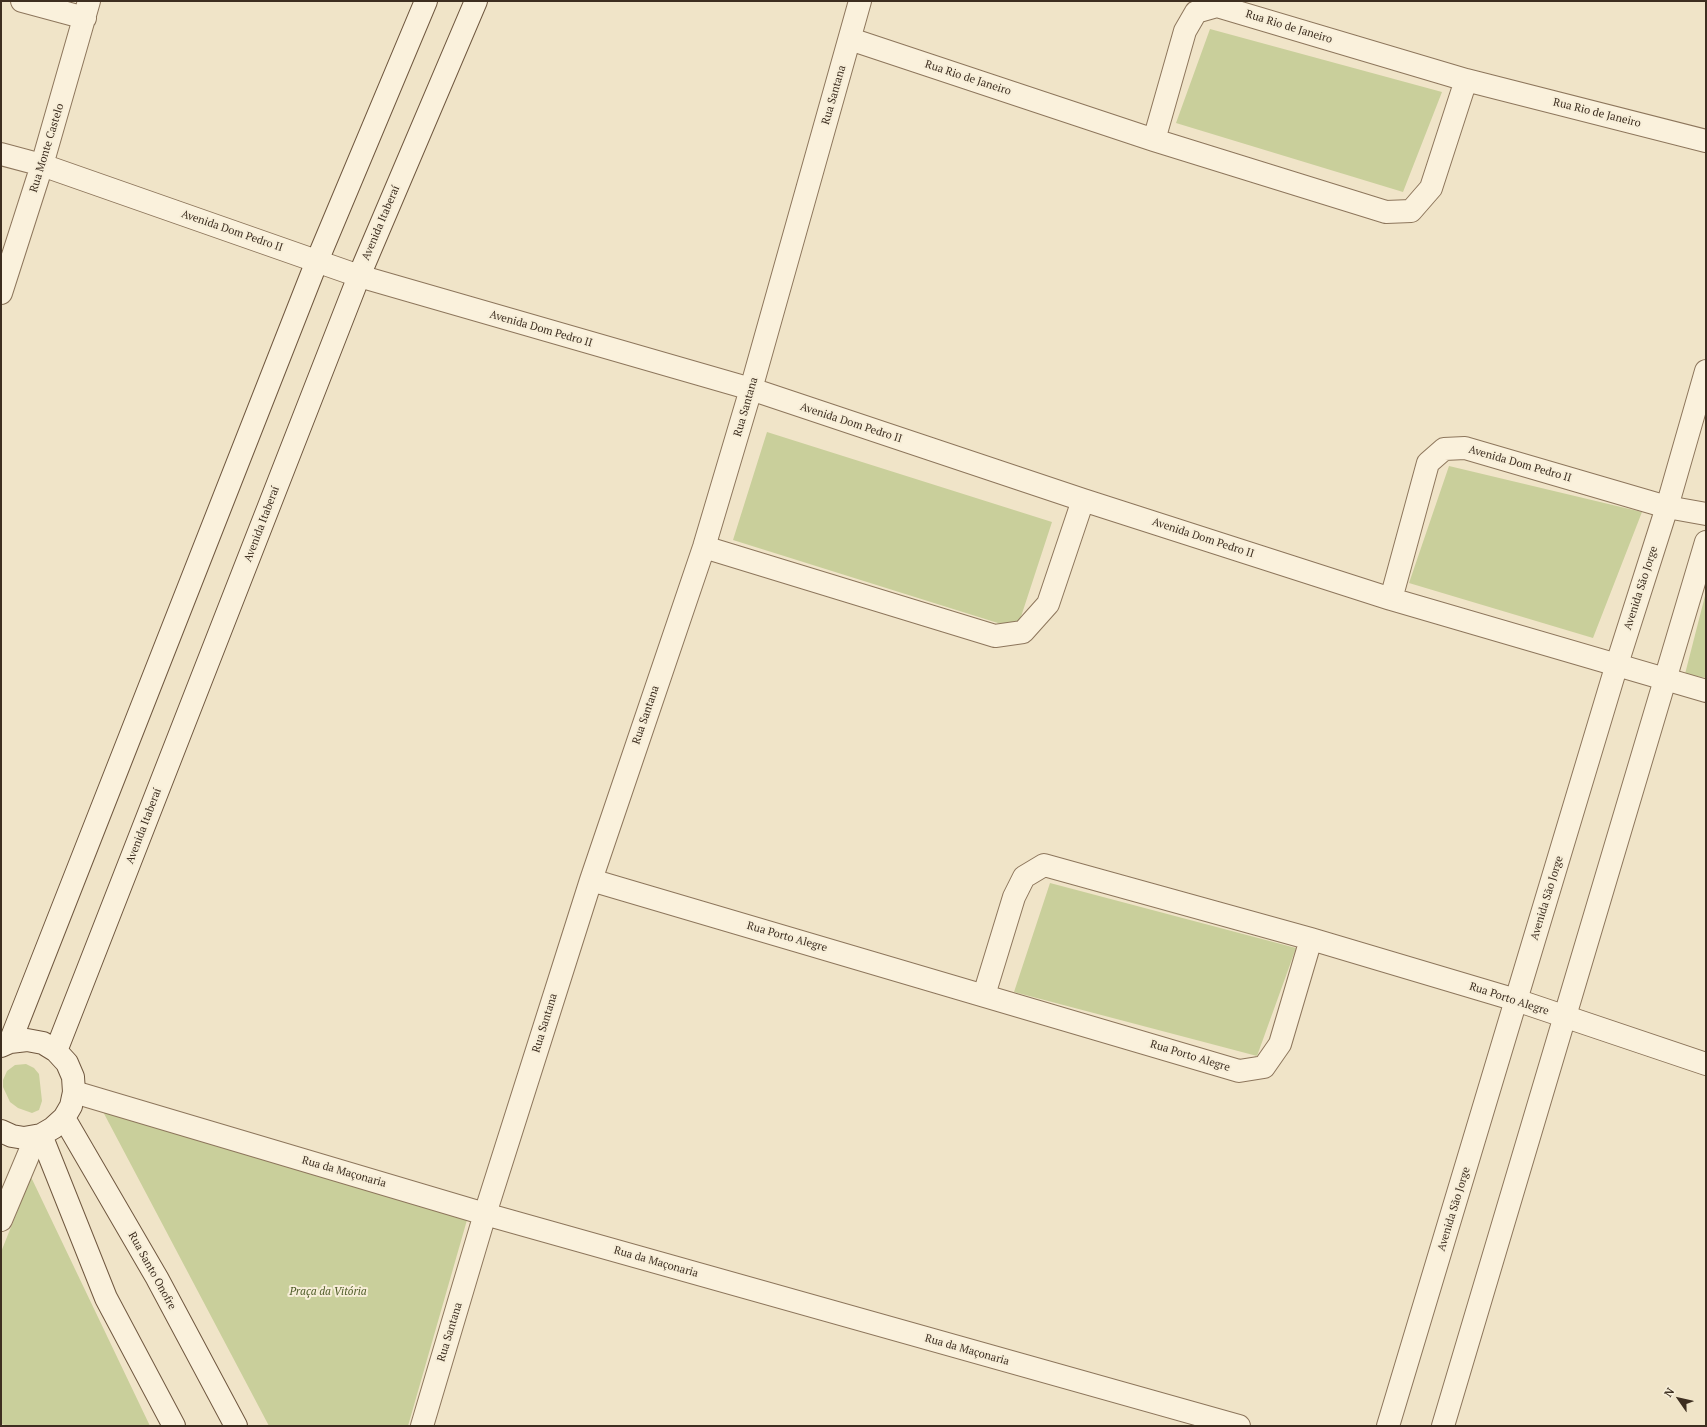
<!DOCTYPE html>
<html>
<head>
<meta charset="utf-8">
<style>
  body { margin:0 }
  #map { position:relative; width:1707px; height:1427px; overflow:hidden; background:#f0e4c8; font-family:"PT Serif",serif }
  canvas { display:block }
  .frame { position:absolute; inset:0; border:2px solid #3d2e20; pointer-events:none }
  .north { position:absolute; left:1659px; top:1379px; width:40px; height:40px; -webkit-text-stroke:3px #f7eed8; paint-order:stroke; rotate:304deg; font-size:11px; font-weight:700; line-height:16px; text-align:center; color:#3d2e20 }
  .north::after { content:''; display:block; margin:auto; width:14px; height:18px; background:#3d2e20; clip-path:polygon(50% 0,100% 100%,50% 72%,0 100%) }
</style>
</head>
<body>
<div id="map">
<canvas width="1707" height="1427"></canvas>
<div class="frame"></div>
<div class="north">N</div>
</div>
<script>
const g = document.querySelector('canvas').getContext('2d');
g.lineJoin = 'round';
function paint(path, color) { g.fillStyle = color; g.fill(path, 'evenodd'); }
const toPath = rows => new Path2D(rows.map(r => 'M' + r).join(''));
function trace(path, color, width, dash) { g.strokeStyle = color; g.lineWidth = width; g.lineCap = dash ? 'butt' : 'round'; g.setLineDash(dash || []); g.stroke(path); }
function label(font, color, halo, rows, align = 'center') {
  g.font = font + ' "PT Serif",serif'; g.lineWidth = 4; g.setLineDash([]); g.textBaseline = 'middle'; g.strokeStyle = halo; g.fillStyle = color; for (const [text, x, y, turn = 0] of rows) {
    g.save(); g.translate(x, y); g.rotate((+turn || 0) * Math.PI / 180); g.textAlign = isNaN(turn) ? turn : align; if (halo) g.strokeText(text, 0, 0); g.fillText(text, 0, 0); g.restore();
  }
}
const green = toPath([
  [1210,29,1442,92,1403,192,1176,123],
  [767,432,1052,522,1017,629,733,540],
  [1449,466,1642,512,1593,638,1409,583],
  [1706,592,1706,678,1685,674],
  [1050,883,1296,948,1257,1056,1014,992],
  [26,1064,34,1068,39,1074,42,1101,39,1110,32,1113,18,1108,10,1102,3,1087,3,1080,7,1071,15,1065],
  [100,1106,469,1213,408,1426,269,1426],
  [31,1177,150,1426,10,1426,1,1424,1,1252]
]);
const minor = toPath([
  [22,1,85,18],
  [850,39,1154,140,1386,212,1411,211,1431,188,1466,80,1706,141],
  [1154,140,1185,31,1196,12,1217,6,1466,80],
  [1,154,42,165,359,276,751,389,1083,500,1391,599,1706,691],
  [1,293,42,165,89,1],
  [704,547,995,636,1023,632,1048,604,1083,500],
  [1391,599,1428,463,1444,449,1465,448,1667,507,1706,514],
  [591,880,1239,1071,1264,1067,1280,1044,1311,939],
  [984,995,1014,897,1024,877,1044,865,1311,939,1516,1000,1706,1064],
  [74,1092,485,1214,1239,1426],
  [422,1426,485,1214,591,880,704,547,751,389,860,1]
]);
const tertiary = toPath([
  [1,1220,36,1137],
  [1388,1426,1617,664,1667,507,1706,371],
  [1443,1426,1706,542]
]);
const secondary = toPath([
  [10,1042,317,261,426,1],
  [1,1046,10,1042,27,1040,43,1043,56,1051,67,1063,73,1077,74,1092,71,1106,64,1118,53,1128,41,1135,24,1138,12,1136,1,1131],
  [56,1051,359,276,476,1],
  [64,1118,157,1278,236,1426],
  [41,1135,106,1298,174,1426]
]);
const streetNames = [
  ["Rua Rio de Janeiro",1289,27,17],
  ["Rua Rio de Janeiro",968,78,18],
  ["Rua Santana",834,95,-74],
  ["Rua Rio de Janeiro",1597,113,14],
  ["Rua Monte Castelo",47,148,-73],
  ["Avenida Itaberaí",381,223,-67],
  ["Avenida Dom Pedro II",232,231,19],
  ["Avenida Dom Pedro II",541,329,16],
  ["Rua Santana",746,407,-74],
  ["Avenida Dom Pedro II",851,423,18],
  ["Avenida Dom Pedro II",1520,464,16],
  ["Avenida Itaberaí",262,524,-69],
  ["Avenida Dom Pedro II",1203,538,18],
  ["Avenida São Jorge",1641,588,-72],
  ["Rua Santana",646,715,-71],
  ["Avenida Itaberaí",144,826,-69],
  ["Avenida São Jorge",1547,898,-73],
  ["Rua Porto Alegre",787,937,16],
  ["Rua Porto Alegre",1509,999,18],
  ["Rua Santana",545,1023,-73],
  ["Rua Porto Alegre",1190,1056,17],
  ["Rua da Maçonaria",344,1172,16],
  ["Avenida São Jorge",1454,1209,-73],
  ["Rua da Maçonaria",656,1262,16],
  ["Rua Santo Onofre",152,1271,61],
  ["Rua Santana",450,1332,-73],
  ["Rua da Maçonaria",967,1350,16]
];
const parkNames = [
  ["Praça da Vitória",328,1292]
];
paint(green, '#c9cf9b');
trace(minor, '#8d765c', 24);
trace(tertiary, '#8d765c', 24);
trace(secondary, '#6f573f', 24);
trace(minor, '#faf1dc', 22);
trace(tertiary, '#faf1dc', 22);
trace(secondary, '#faf1dc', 22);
label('11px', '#3d2e20', '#f7eed8', streetNames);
label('italic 11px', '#4d5a26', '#f7eed8', parkNames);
</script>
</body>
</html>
